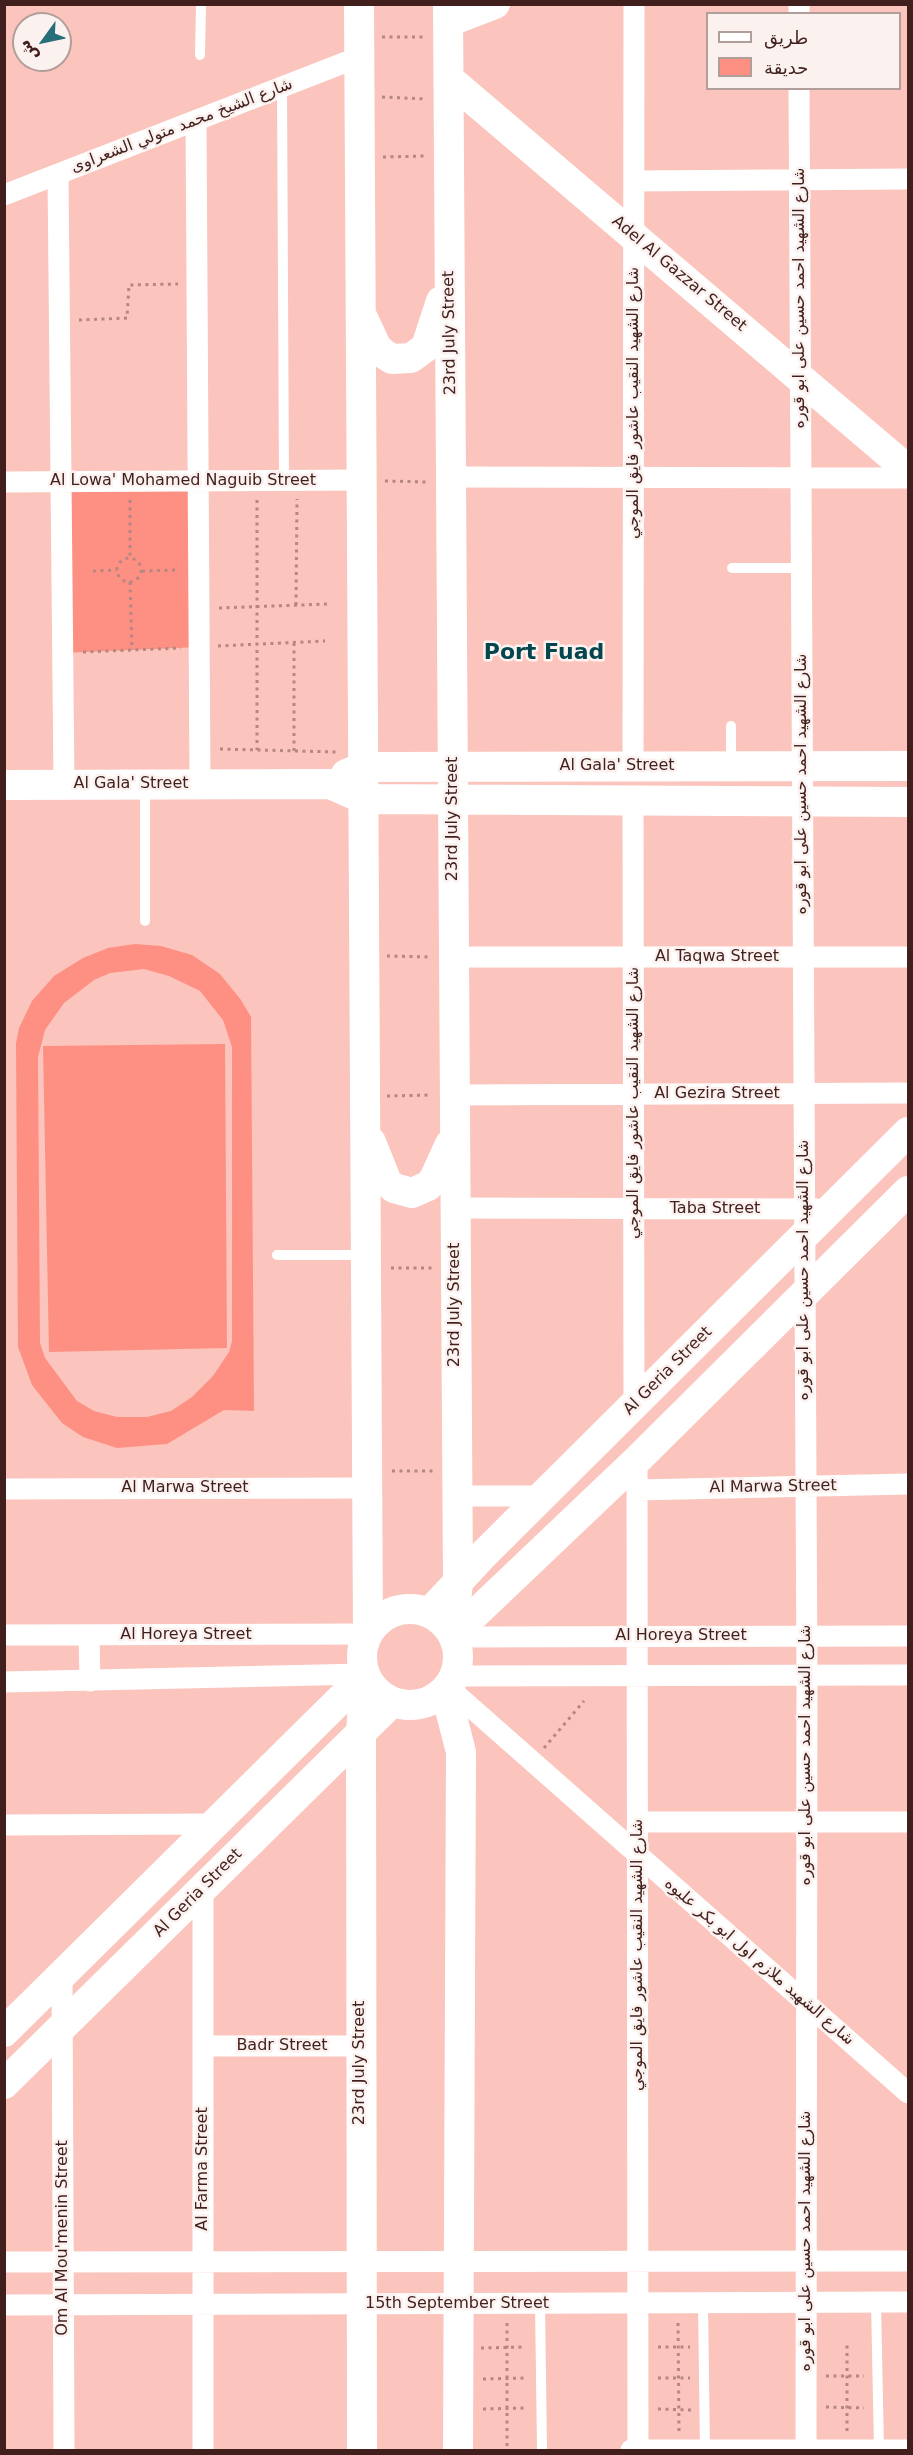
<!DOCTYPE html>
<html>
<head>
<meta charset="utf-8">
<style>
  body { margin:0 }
  #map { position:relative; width:913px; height:2455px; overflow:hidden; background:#fbc4bc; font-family:"DejaVu Sans","Noto Naskh Arabic",sans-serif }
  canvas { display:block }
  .frame { position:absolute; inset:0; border:6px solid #411f1c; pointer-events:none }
  .legend { position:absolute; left:706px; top:12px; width:195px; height:78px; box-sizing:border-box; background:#fbf2f0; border:2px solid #b19e9b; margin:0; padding:8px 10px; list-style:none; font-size:18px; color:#411f1c }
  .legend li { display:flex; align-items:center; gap:12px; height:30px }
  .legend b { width:30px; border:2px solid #b19e9b }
  .north { position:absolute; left:12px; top:12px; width:60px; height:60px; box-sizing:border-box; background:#fbf2f0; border:2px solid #b19e9b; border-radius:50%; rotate:237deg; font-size:16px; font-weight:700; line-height:24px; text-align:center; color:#411f1c }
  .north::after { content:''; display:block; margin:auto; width:21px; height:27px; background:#266f79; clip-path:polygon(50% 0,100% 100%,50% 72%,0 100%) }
</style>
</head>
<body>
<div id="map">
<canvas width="913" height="2455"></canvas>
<div class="frame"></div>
<ul class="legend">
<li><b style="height:8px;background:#fff"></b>طريق</li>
<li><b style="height:16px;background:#fd9083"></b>حديقة</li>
</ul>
<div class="north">ش</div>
</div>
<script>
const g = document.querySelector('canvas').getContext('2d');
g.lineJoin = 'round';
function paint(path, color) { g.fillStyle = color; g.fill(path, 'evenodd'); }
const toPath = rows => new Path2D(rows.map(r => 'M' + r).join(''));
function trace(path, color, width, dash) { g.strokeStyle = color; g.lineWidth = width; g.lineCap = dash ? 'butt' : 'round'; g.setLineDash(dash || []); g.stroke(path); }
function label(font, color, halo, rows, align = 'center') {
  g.font = font + ' "DejaVu Sans","Noto Naskh Arabic",sans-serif'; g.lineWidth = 5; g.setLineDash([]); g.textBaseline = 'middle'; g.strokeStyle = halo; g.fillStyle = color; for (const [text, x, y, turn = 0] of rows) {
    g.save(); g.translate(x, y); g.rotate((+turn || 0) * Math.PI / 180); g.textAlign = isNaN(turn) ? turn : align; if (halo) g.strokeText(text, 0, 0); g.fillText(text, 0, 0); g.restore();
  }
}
const green = toPath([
  [61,482,198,482,199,647,63,653],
  [135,944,161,946,192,955,220,974,241,1000,251,1017,254,1411,224,1410,167,1444,117,1448,83,1437,62,1423,32,1385,18,1347,16,1043,19,1028,32,1001,54,976,83,958,108,948],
  [144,969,169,976,200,991,223,1020,232,1047,232,1341,229,1352,213,1376,192,1397,171,1411,147,1417,117,1417,94,1411,77,1401,45,1358,40,1343,38,1057,45,1030,64,1003,94,980,110,973],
  [225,1044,227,1348,49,1352,43,1046]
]);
const path = toPath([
  [382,37,423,37],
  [382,97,426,99],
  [383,157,424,156],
  [79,320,127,318,129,285,178,284],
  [385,481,426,482],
  [130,500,130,558],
  [257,500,257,750],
  '117 570a12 12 0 1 1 24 0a12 12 0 1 1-24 0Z',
  [93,571,117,570],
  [142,571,179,570],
  [130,582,132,650],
  [296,605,297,499],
  [219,608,329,604],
  [218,646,325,641],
  [83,652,181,648],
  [220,749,336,752],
  [294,751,294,643],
  [387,956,431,957],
  [387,1096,432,1095],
  [391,1268,432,1268],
  [392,1471,433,1471],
  [544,1748,584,1701],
  [507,2323,507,2450],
  [678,2323,679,2431],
  [658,2347,690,2347],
  [481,2348,525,2347],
  [826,2376,864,2376],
  [658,2378,690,2378],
  [483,2379,527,2378],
  [826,2407,864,2408],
  [483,2409,527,2408],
  [658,2409,691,2410],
  [847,2431,847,2343]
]);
const lane = toPath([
  [200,55,201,4],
  [282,87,284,481],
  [732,568,801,568],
  [731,726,731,765],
  [145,786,145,921],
  [277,1255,364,1255],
  [876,2302,879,2450],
  [540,2303,542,2450],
  [703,2303,705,2450]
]);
const street = toPath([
  [799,4,799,14],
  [799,88,807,1675,806,2450],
  [196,121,200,784],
  [58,175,64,785],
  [634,181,908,179],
  [4,195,359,57],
  [452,477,908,478],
  [4,482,362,480],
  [633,766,634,4],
  [633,801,634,1405],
  [453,957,908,957],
  [453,1095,908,1093],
  [454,1208,817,1209],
  [637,1460,638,2450],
  [4,1489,366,1488],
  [637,1490,908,1484],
  [456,1496,542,1496],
  [4,1635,367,1634],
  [89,1635,90,1681],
  [454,1637,908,1636],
  [454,1676,908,1675],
  [4,1682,364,1674],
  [448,1687,908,2093],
  [638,1822,908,1822],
  [4,1825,212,1824],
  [62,1975,64,2450],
  [203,2046,360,2046],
  [4,2262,908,2261],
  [4,2305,908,2302],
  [203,2450,203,1887],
  [631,2450,908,2450]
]);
const secondary = toPath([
  [359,4,368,1632],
  [448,4,458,1583,452,1634],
  [448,22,495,4],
  [449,79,908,470],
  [363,318,377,348,384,354,392,359,411,358,426,347,441,301],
  [346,774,363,767,908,766],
  [4,785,330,784,364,799,908,802],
  [371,1142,387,1182,394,1188,412,1193,428,1186,434,1179,450,1144],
  '362 1657a48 48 0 1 1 96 0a48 48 0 1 1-96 0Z',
  [430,1612,485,1553,908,1132],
  [453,1635,637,1460,908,1191],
  [445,1690,461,1752,458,2450],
  [4,2032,365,1675],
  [4,2084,392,1702],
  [362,2450,361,1733,365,1677]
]);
const streetNames = [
  ["شارع الشيخ محمد متولي الشعراوى",182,126,-21],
  ["Adel Al Gazzar Street",679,274,40],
  ["شارع الشهيد احمد حسين على ابو قوره",800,298,-90],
  ["23rd July Street",450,333,-91],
  ["شارع الشهيد النقيب عاشور فايق الموجي",634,403,-90],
  ["Al Lowa' Mohamed Naguib Street",183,481],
  ["Al Gala' Street",617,766],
  ["Al Gala' Street",131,784],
  ["شارع الشهيد احمد حسين على ابو قوره",802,784,-90],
  ["23rd July Street",453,819,-90],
  ["Al Taqwa Street",717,957],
  ["Al Gezira Street",717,1094],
  ["شارع الشهيد النقيب عاشور فايق الموجي",634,1103,-90],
  ["Taba Street",715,1209],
  ["شارع الشهيد احمد حسين على ابو قوره",804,1270,-90],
  ["23rd July Street",455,1305,-90],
  ["Al Geria Street",668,1371,-45],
  ["Al Marwa Street",773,1487,-1],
  ["Al Marwa Street",185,1488],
  ["Al Horeya Street",186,1635],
  ["Al Horeya Street",681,1636],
  ["شارع الشهيد احمد حسين على ابو قوره",806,1755,-90],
  ["Al Geria Street",198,1893,-45],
  ["شارع الشهيد النقيب عاشور فايق الموجي",638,1955,-90],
  ["شارع الشهيد ملازم اول ابو بكر عليوه",759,1962,41],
  ["Badr Street",282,2046],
  ["23rd July Street",360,2063,-90],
  ["Al Farma Street",203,2169,-90],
  ["Om Al Mou'menin Street",63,2238,-90],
  ["شارع الشهيد احمد حسين على ابو قوره",806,2241,-90],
  ["15th September Street",457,2304]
];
const districtNames = [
  ["Port Fuad",544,653]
];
paint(green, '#fd9083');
trace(path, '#b68781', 3, [3, 4.5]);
trace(lane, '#fff', 10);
trace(street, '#fff', 21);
trace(secondary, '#fff', 30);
label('16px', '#411f1c', '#fbf2f0', streetNames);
label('bold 22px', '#04464d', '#fbf2f0', districtNames);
</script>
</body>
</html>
